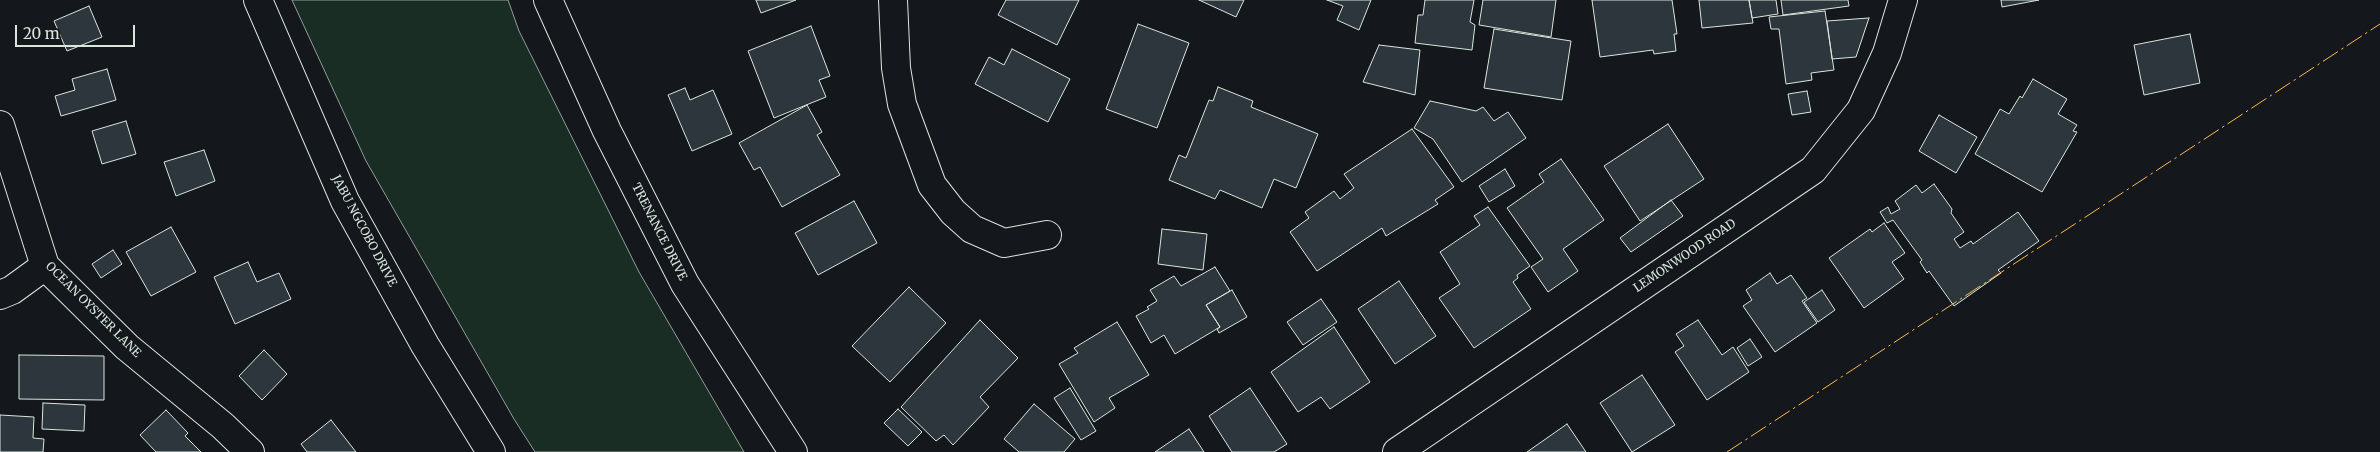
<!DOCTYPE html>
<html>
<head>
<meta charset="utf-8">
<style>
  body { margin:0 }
  #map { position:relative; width:2380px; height:452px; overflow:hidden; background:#14181c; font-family:Merriweather,serif }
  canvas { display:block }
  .scale { position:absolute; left:15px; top:25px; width:120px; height:22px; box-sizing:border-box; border:2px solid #d8e6dc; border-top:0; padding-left:6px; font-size:15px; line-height:18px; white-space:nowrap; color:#d8e6dc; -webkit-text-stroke:4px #14181c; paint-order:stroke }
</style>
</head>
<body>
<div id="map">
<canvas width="2380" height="452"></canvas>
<div class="scale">20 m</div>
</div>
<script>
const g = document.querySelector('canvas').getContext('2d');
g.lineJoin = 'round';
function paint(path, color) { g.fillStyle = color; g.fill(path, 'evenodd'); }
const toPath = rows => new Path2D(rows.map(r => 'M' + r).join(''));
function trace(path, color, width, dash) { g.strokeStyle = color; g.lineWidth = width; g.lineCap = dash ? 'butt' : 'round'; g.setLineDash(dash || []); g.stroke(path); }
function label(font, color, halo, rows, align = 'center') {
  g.font = font + ' Merriweather,serif'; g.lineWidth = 4; g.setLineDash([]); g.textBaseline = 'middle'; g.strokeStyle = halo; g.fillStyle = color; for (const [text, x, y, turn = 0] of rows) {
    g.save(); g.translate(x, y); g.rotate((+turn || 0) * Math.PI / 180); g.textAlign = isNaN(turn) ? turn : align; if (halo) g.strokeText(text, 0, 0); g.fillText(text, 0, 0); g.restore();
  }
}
const green = toPath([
  [292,0,508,0,519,31,639,272,744,452,535,452,514,419,366,161,292,0]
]);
const building = toPath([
  [756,0,796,0,761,13,756,0],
  [1006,0,1079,0,1057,45,998,15,1006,0],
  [1199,0,1244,0,1236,17,1199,0],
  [1327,0,1371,0,1359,30,1337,20,1343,6,1327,0],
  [1425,0,1474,0,1470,22,1475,25,1472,50,1415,43,1418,15,1423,15,1425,0],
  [1483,0,1556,0,1551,37,1479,25,1483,0],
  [1592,0,1672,0,1677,34,1674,34,1676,51,1654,54,1653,50,1600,57,1592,0],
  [1699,0,1749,0,1753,23,1702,28,1699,0],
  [1749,0,1776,0,1778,14,1752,18,1749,0],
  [1781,0,1848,0,1849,6,1783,15,1781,0],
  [2001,0,2039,0,2002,7,2001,0],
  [89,6,102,37,67,51,54,21,89,6],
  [1825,11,1834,70,1811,73,1812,80,1786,84,1779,29,1771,29,1769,17,1825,11],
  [1869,18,1856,57,1832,59,1827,21,1869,18],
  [1138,24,1189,43,1157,128,1106,109,1138,24],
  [811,26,830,76,819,80,826,97,774,118,748,51,811,26],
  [1494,29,1571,41,1562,100,1484,88,1494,29],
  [2190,34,2200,83,2144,95,2134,45,2190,34],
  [1379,45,1420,50,1415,95,1363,82,1379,45],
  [1012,49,1070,79,1048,122,975,84,989,57,1004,65,1012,49],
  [107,69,116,100,61,116,55,96,75,90,72,79,107,69],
  [2033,79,2067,99,2058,114,2077,125,2073,131,2077,132,2042,192,1975,154,2000,109,2009,114,2020,96,2022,98,2033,79],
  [1218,87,1253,101,1251,107,1318,134,1296,188,1274,179,1262,208,1220,190,1215,199,1169,180,1179,155,1186,158,1209,100,1213,101,1218,87],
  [685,88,690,100,713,90,732,134,692,151,668,95,685,88],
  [1807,91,1811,112,1792,115,1788,94,1807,91],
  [1430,101,1476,111,1483,107,1494,121,1508,112,1526,138,1462,182,1433,139,1414,128,1430,101],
  [807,105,822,132,817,135,840,175,782,207,760,167,754,170,739,143,807,105],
  [1939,115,1977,137,1956,173,1919,151,1939,115],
  [126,121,136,154,102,164,92,131,126,121],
  [1668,124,1704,179,1640,221,1604,166,1668,124],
  [1412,129,1454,187,1435,200,1438,204,1386,236,1382,228,1317,271,1290,232,1309,218,1305,212,1334,191,1340,199,1354,188,1344,174,1412,129],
  [204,150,215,181,176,196,164,162,204,150],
  [1561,159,1604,220,1563,249,1578,271,1548,292,1531,267,1543,259,1507,208,1544,182,1539,174,1561,159],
  [1505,169,1515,186,1489,202,1479,186,1505,169],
  [1934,184,1952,209,1951,213,1964,232,1954,239,1960,248,1971,241,1973,244,2018,212,2039,241,1998,270,2001,273,1954,306,1929,271,1927,273,1920,262,1922,260,1893,220,1887,223,1880,212,1888,207,1891,214,1900,209,1895,201,1916,185,1922,193,1934,184],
  [1671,200,1683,216,1631,252,1620,238,1671,200],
  [854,201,877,243,818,275,795,233,854,201],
  [1488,207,1530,266,1517,275,1518,278,1513,282,1531,309,1474,348,1439,298,1460,284,1440,252,1480,225,1474,216,1488,207],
  [1884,223,1905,253,1892,262,1904,279,1864,308,1829,258,1870,229,1872,232,1884,223],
  [171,227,196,272,151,296,126,252,171,227],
  [1162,229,1207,234,1203,270,1158,264,1162,229],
  [113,250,122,264,101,278,92,264,113,250],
  [248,262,257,282,279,273,291,299,235,324,214,277,248,262],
  [1215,267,1230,291,1206,305,1220,327,1175,354,1164,335,1151,343,1136,316,1149,309,1147,307,1157,301,1150,290,1174,276,1181,286,1215,267],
  [1770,273,1777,284,1791,275,1807,298,1802,301,1817,323,1775,352,1743,306,1752,300,1746,290,1770,273],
  [1399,281,1436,336,1395,364,1358,309,1399,281],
  [909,287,946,323,890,382,852,346,909,287],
  [1232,290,1247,317,1219,333,1217,329,1220,327,1206,305,1232,290],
  [1822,290,1835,310,1818,322,1804,302,1822,290],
  [1321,299,1337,322,1303,345,1287,322,1321,299],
  [980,320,1018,358,980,397,989,407,953,445,944,435,936,441,901,407,980,320],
  [1698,320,1722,355,1733,347,1749,372,1707,400,1675,352,1684,346,1676,334,1698,320],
  [1117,322,1149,375,1109,398,1115,408,1094,422,1059,364,1078,353,1074,348,1117,322],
  [1334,327,1370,382,1330,409,1321,397,1298,412,1271,372,1334,327],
  [1750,339,1762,357,1748,366,1737,348,1750,339],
  [264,350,287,374,262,400,239,376,264,350],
  [19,355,104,356,104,400,19,399,19,355],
  [1642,375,1675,425,1632,452,1600,403,1642,375],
  [1070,388,1096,431,1081,440,1054,398,1070,388],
  [1250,388,1287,444,1274,452,1232,452,1209,416,1250,388],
  [43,403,85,405,84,431,42,429,43,403],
  [1034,404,1075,439,1064,452,1019,452,1004,439,1034,404],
  [898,409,922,432,908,446,884,423,898,409],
  [166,410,188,433,185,436,201,452,156,452,140,435,166,410],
  [0,415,34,417,33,438,44,439,43,452,0,452,0,415],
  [331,420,356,452,307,452,301,444,331,420],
  [1567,424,1586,452,1527,452,1567,424],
  [1189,429,1204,452,1155,452,1189,429]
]);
const street = toPath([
  [548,0,607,131,685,284,793,452],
  [893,0,896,68,902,104,932,185,953,212,972,229,1004,243,1047,235],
  [0,125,45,266,127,347,223,426,250,452],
  [0,295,12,290,45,266],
  [1397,452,1813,170,1861,110,1887,53,1903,0]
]);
const secondary = toPath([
  [258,0,345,201,425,345,491,452]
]);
const power = toPath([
  [1727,452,2380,24]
]);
const streetNames = [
  ["JABU NGCOBO DRIVE",364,231,62],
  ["TRENANCE DRIVE",659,232,63],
  ["LEMONWOOD ROAD",1685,256,-34],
  ["OCEAN OYSTER LANE",93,310,45]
];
paint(green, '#1a2d24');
trace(green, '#939e99', 1);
paint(building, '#2c363c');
trace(building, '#d8e6dc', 1);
trace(street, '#d8e6dc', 30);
trace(secondary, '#d8e6dc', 30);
trace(street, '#14181c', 28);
trace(secondary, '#14181c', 28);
trace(power, '#ffb74d', 1, [18, 4, 2.5, 4]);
label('12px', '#d8e6dc', '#14181c', streetNames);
</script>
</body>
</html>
